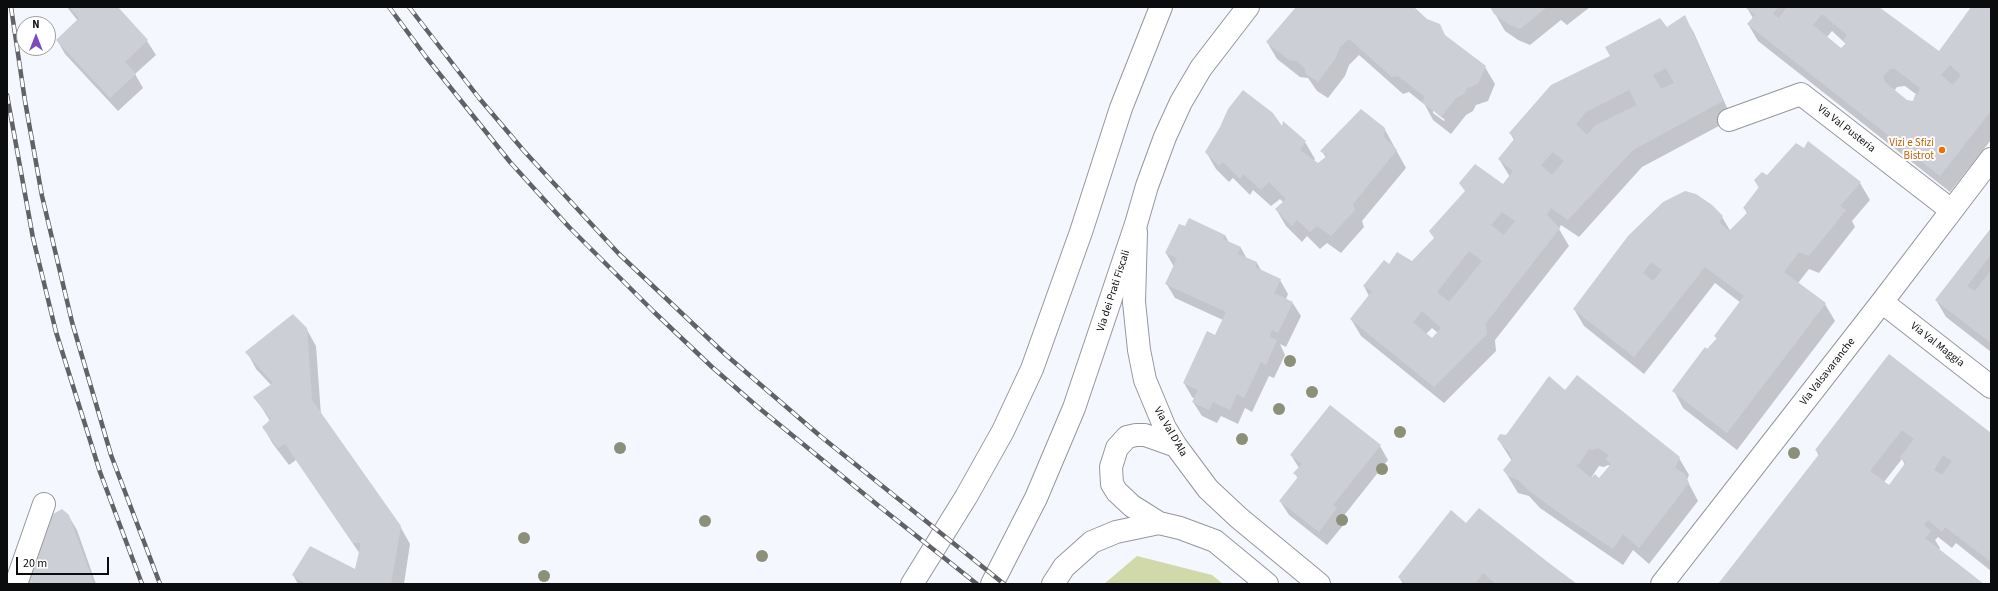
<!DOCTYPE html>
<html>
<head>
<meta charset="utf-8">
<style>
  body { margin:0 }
  #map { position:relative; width:1998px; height:591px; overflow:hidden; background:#f4f7fd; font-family:"Source Sans 3",sans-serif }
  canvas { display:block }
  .frame { position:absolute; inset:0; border:8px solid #0b0c0e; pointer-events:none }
  .north { position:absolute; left:16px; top:16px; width:40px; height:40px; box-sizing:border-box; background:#fff; border:1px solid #9d9e9f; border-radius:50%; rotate:0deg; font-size:11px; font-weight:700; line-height:16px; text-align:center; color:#0b0c0e }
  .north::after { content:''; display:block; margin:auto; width:14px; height:18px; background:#7c4ac1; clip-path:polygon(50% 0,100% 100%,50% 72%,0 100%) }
  .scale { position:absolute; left:16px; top:557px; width:93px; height:18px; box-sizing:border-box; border:2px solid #0b0c0e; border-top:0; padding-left:5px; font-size:12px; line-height:14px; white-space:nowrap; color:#0b0c0e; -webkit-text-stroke:3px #fff; paint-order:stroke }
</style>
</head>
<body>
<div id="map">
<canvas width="1998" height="591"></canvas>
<div class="frame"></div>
<div class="north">N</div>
<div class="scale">20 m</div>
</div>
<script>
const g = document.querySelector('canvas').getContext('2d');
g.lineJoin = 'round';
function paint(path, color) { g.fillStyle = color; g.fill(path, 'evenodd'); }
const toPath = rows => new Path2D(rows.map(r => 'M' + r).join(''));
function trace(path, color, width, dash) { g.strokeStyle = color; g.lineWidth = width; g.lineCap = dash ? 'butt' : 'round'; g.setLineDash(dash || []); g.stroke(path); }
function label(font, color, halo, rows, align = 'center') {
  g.font = font + ' "Source Sans 3",sans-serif'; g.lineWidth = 4; g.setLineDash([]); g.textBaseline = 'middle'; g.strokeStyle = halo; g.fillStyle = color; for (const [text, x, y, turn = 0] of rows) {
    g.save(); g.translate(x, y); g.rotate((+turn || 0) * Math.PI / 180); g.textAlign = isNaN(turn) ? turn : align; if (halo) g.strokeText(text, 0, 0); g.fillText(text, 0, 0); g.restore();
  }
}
const green = toPath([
  [1137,556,1212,575,1223,584,1104,584]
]);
const shadow = toPath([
  [67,7,116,7,147,41,156,55,135,74,143,88,118,111,65,54,57,40,78,21],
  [1297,7,1413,7,1447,38,1485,67,1495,84,1488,101,1476,105,1473,111,1466,115,1451,134,1433,120,1425,105,1409,92,1403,94,1359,55,1349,65,1345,76,1328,98,1317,91,1308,78,1300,77,1277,59,1267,42],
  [1433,110,1445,120,1444,121,1433,113],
  [1491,7,1590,7,1567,25,1561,20,1530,45,1518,40,1505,31],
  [1877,7,1939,52,1972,8,1971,7,1991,7,1991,140,1950,192,1758,41,1748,24,1753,18,1747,8],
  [1832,31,1846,44,1841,49,1827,37],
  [1905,86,1917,95,1914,102,1907,101,1894,91,1897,87],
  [1684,16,1694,33,1732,119,1642,167,1579,237,1561,225,1559,229,1569,246,1495,340,1496,351,1444,403,1361,336,1351,319,1369,296,1364,286,1389,265,1413,262,1435,239,1466,192,1460,183,1503,186,1510,177,1499,159,1514,140,1510,133],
  [1432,328,1438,333,1432,340,1426,334],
  [1282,128,1305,142,1315,159,1314,161,1318,164,1326,158,1322,151,1384,128,1406,168,1362,221,1364,227,1341,253,1327,243,1320,249,1307,236,1302,242,1286,226,1276,209,1284,203,1280,199,1271,206,1253,190,1250,195,1233,178,1229,182,1216,169,1206,152],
  [1767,176,1860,183,1870,200,1852,221,1855,227,1819,273,1809,269,1798,283,1825,304,1835,321,1737,450,1683,408,1674,391,1717,339,1715,336,1741,303,1715,283,1644,374,1584,326,1574,309,1722,217,1731,232,1747,213,1744,208,1759,188,1755,181],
  [1991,230,1991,352,1946,317,1936,300],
  [1225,235,1229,243,1241,248,1247,259,1257,263,1261,270,1280,280,1288,294,1286,299,1292,302,1301,316,1286,347,1280,344,1285,355,1274,378,1269,376,1252,412,1245,408,1238,424,1221,416,1217,423,1202,416,1193,402,1195,399,1192,397,1184,383,1216,336,1223,320,1175,298,1166,283,1174,267,1166,253],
  [306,328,316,346,321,415,400,526,410,544,404,584,298,584,293,575,356,571,360,554,296,460,289,465,273,444,263,427,270,421,255,397,271,385,256,369,247,352],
  [1889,356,1991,434,1991,571,1956,543,1952,548,1938,537,1935,540,1940,548,1939,550,1982,584,1719,584,1819,456,1816,450],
  [1902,459,1905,465,1889,486,1884,482],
  [1566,391,1679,458,1689,475,1687,480,1698,501,1649,564,1633,550,1623,565,1540,508,1529,496,1518,493,1504,470,1512,461,1498,439,1507,436],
  [1608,465,1610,466,1599,479,1591,478,1599,466,1604,467],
  [1380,446,1388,460,1342,518,1345,523,1327,545,1289,515,1280,501,1298,479,1295,473,1299,468,1291,455],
  [68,515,77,530,96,584,29,584],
  [1466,525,1575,584,1403,584,1399,577]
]);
const building = toPath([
  [69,7,118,7,148,40,125,62,136,74,110,98,56,40,79,18],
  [1296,7,1414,7,1427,19,1440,24,1445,35,1486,66,1478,84,1467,88,1464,94,1456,98,1441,117,1422,102,1425,97,1398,76,1392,77,1349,39,1340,47,1335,59,1318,82,1306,74,1305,69,1297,61,1289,60,1266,42],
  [1490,7,1547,7,1520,29,1508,24,1494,14],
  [1745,7,1778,7,1773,14,1779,18,1787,7,1879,7,1939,51,1971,7,1991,7,1991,111,1940,176,1747,24,1755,15],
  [1822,14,1847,35,1843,40,1846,43,1841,48,1813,25],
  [1950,65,1961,75,1953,85,1941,75],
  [1890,69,1895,69,1920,88,1918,93,1915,95,1913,101,1907,100,1885,82,1883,76],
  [1685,15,1723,101,1633,150,1568,220,1551,208,1547,215,1560,228,1486,323,1487,334,1434,387,1350,319,1372,291,1363,286,1384,260,1389,264,1397,252,1412,261,1434,238,1429,231,1465,191,1459,183,1475,164,1503,184,1513,171,1498,159,1515,138,1509,133,1551,85,1610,56,1605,47,1660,18,1667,27],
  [1666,68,1674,83,1661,89,1653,75],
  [1629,90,1637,105,1596,125,1587,135,1576,124,1586,112],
  [1553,152,1564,161,1552,175,1541,165],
  [1502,212,1515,221,1504,235,1491,225],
  [1469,251,1482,261,1449,302,1437,292],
  [1422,311,1441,328,1432,338,1413,322],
  [1243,90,1273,113,1282,126,1283,121,1306,141,1300,150,1318,163,1327,156,1320,151,1361,109,1385,128,1384,137,1397,150,1353,204,1355,210,1331,236,1317,226,1310,232,1297,220,1292,226,1275,209,1286,199,1269,182,1261,190,1243,174,1240,179,1223,162,1219,166,1205,152,1220,127,1228,109],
  [1808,141,1861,182,1840,206,1846,210,1809,256,1799,252,1784,272,1826,303,1727,433,1672,391,1705,347,1707,349,1717,338,1714,336,1744,296,1705,267,1634,357,1573,309,1628,236,1663,202,1685,191,1696,194,1712,205,1723,216,1719,222,1729,231,1748,212,1743,208,1759,187,1754,180,1762,172,1767,175,1796,143,1804,148],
  [1651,262,1662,270,1653,281,1643,273],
  [1189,218,1225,235,1223,239,1241,247,1238,254,1257,262,1255,267,1281,279,1274,293,1293,302,1278,333,1272,330,1270,337,1277,340,1266,365,1261,362,1244,398,1237,394,1230,410,1213,402,1209,410,1192,402,1198,390,1183,383,1207,331,1215,335,1226,312,1165,284,1177,258,1165,253,1179,224,1185,226],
  [1991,228,1991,257,1990,256,1967,286,1975,291,1991,270,1991,343,1935,300],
  [293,314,307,328,312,400,401,526,391,584,306,584,292,575,310,546,355,569,361,543,353,543,285,444,278,448,262,427,271,419,253,397,273,383,245,352],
  [1889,354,1991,433,1991,562,1945,527,1942,532,1928,520,1924,525,1931,531,1925,538,1984,584,1718,584,1820,453,1815,450],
  [1902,430,1914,439,1900,457,1906,462,1889,485,1870,471],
  [1943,455,1952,461,1942,475,1934,470],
  [1577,375,1680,457,1675,468,1685,474,1689,483,1639,548,1623,534,1613,549,1565,517,1529,491,1518,480,1508,476,1503,470,1512,459,1510,453,1497,439,1500,434,1506,435,1549,376,1565,390],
  [1598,448,1609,455,1606,459,1611,464,1599,478,1595,474,1591,478,1576,465,1579,464,1589,449,1593,450],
  [1330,405,1381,445,1333,505,1337,508,1319,532,1279,501,1298,477,1293,473,1302,464,1290,455],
  [1479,508,1549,563,1577,584,1496,584,1483,573,1475,584,1406,584,1398,577,1451,510,1466,523],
  [62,509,69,515,94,584,28,584,53,514]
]);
const minor = toPath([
  [1729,120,1801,94,1951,210],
  [1136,232,1134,302,1139,350,1145,380,1165,428,1176,446,1208,489,1239,518,1319,584],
  [1882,302,1991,387],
  [1159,523,1132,506,1117,492,1112,484,1111,467,1117,448,1127,437,1136,435,1145,435,1176,446],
  [16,584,44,504],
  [1053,584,1064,567,1092,542,1116,532,1159,523,1180,528,1215,541,1267,584],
  [1662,584,1882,302,1991,159]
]);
const major = toPath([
  [912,584,966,497,1003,431,1032,369,1081,232,1121,108,1161,7],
  [992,584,1036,498,1074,408,1136,224,1147,186,1165,137,1181,102,1201,68,1248,7]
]);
const rail = toPath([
  [11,7,25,101,42,196,72,322,111,455,160,584],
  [389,7,426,57,510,162,569,227,654,312,712,367,759,408,880,507,977,584],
  [409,7,479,98,524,151,619,254,726,355,819,435,1004,584],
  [7,95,33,238,56,332,100,472,142,584]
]);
const trees = [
  [1290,361],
  [1312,392],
  [1279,409],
  [1400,432],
  [1242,439],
  [620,448],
  [1794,453],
  [1382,469],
  [1342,520],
  [705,521],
  [524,538],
  [762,556],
  [544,576]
];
const markers = [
  [1942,150,4,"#e8710a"]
];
const streetNames = [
  ["Via Val Pusteria",1846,129,38],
  ["Via dei Prati Fiscali",1114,291,-72],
  ["Via Val Maggia",1937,345,38],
  ["Via Valsavaranche",1828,372,-52],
  ["Via Val D'Ala",1170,432,60]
];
const foodNames = [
  ["Vizi e Sfizi",1934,144],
  ["Bistrot",1934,157]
];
paint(green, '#d1d8a9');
paint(shadow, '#0003');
paint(building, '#cccfd5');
trace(minor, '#95979d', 24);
trace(major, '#95979d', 24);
trace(minor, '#fff', 22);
trace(major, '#fff', 22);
trace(rail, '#616266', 4.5);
trace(rail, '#fff', 3, [9]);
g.fillStyle = '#8d9079';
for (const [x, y] of trees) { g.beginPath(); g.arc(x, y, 6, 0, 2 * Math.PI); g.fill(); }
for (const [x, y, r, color] of markers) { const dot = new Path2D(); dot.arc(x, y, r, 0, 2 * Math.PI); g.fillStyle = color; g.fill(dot); trace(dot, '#fff', 1.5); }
label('11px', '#0b0c0e', '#fff', streetNames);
label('11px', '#c56008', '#fff', foodNames, 'right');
</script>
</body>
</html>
